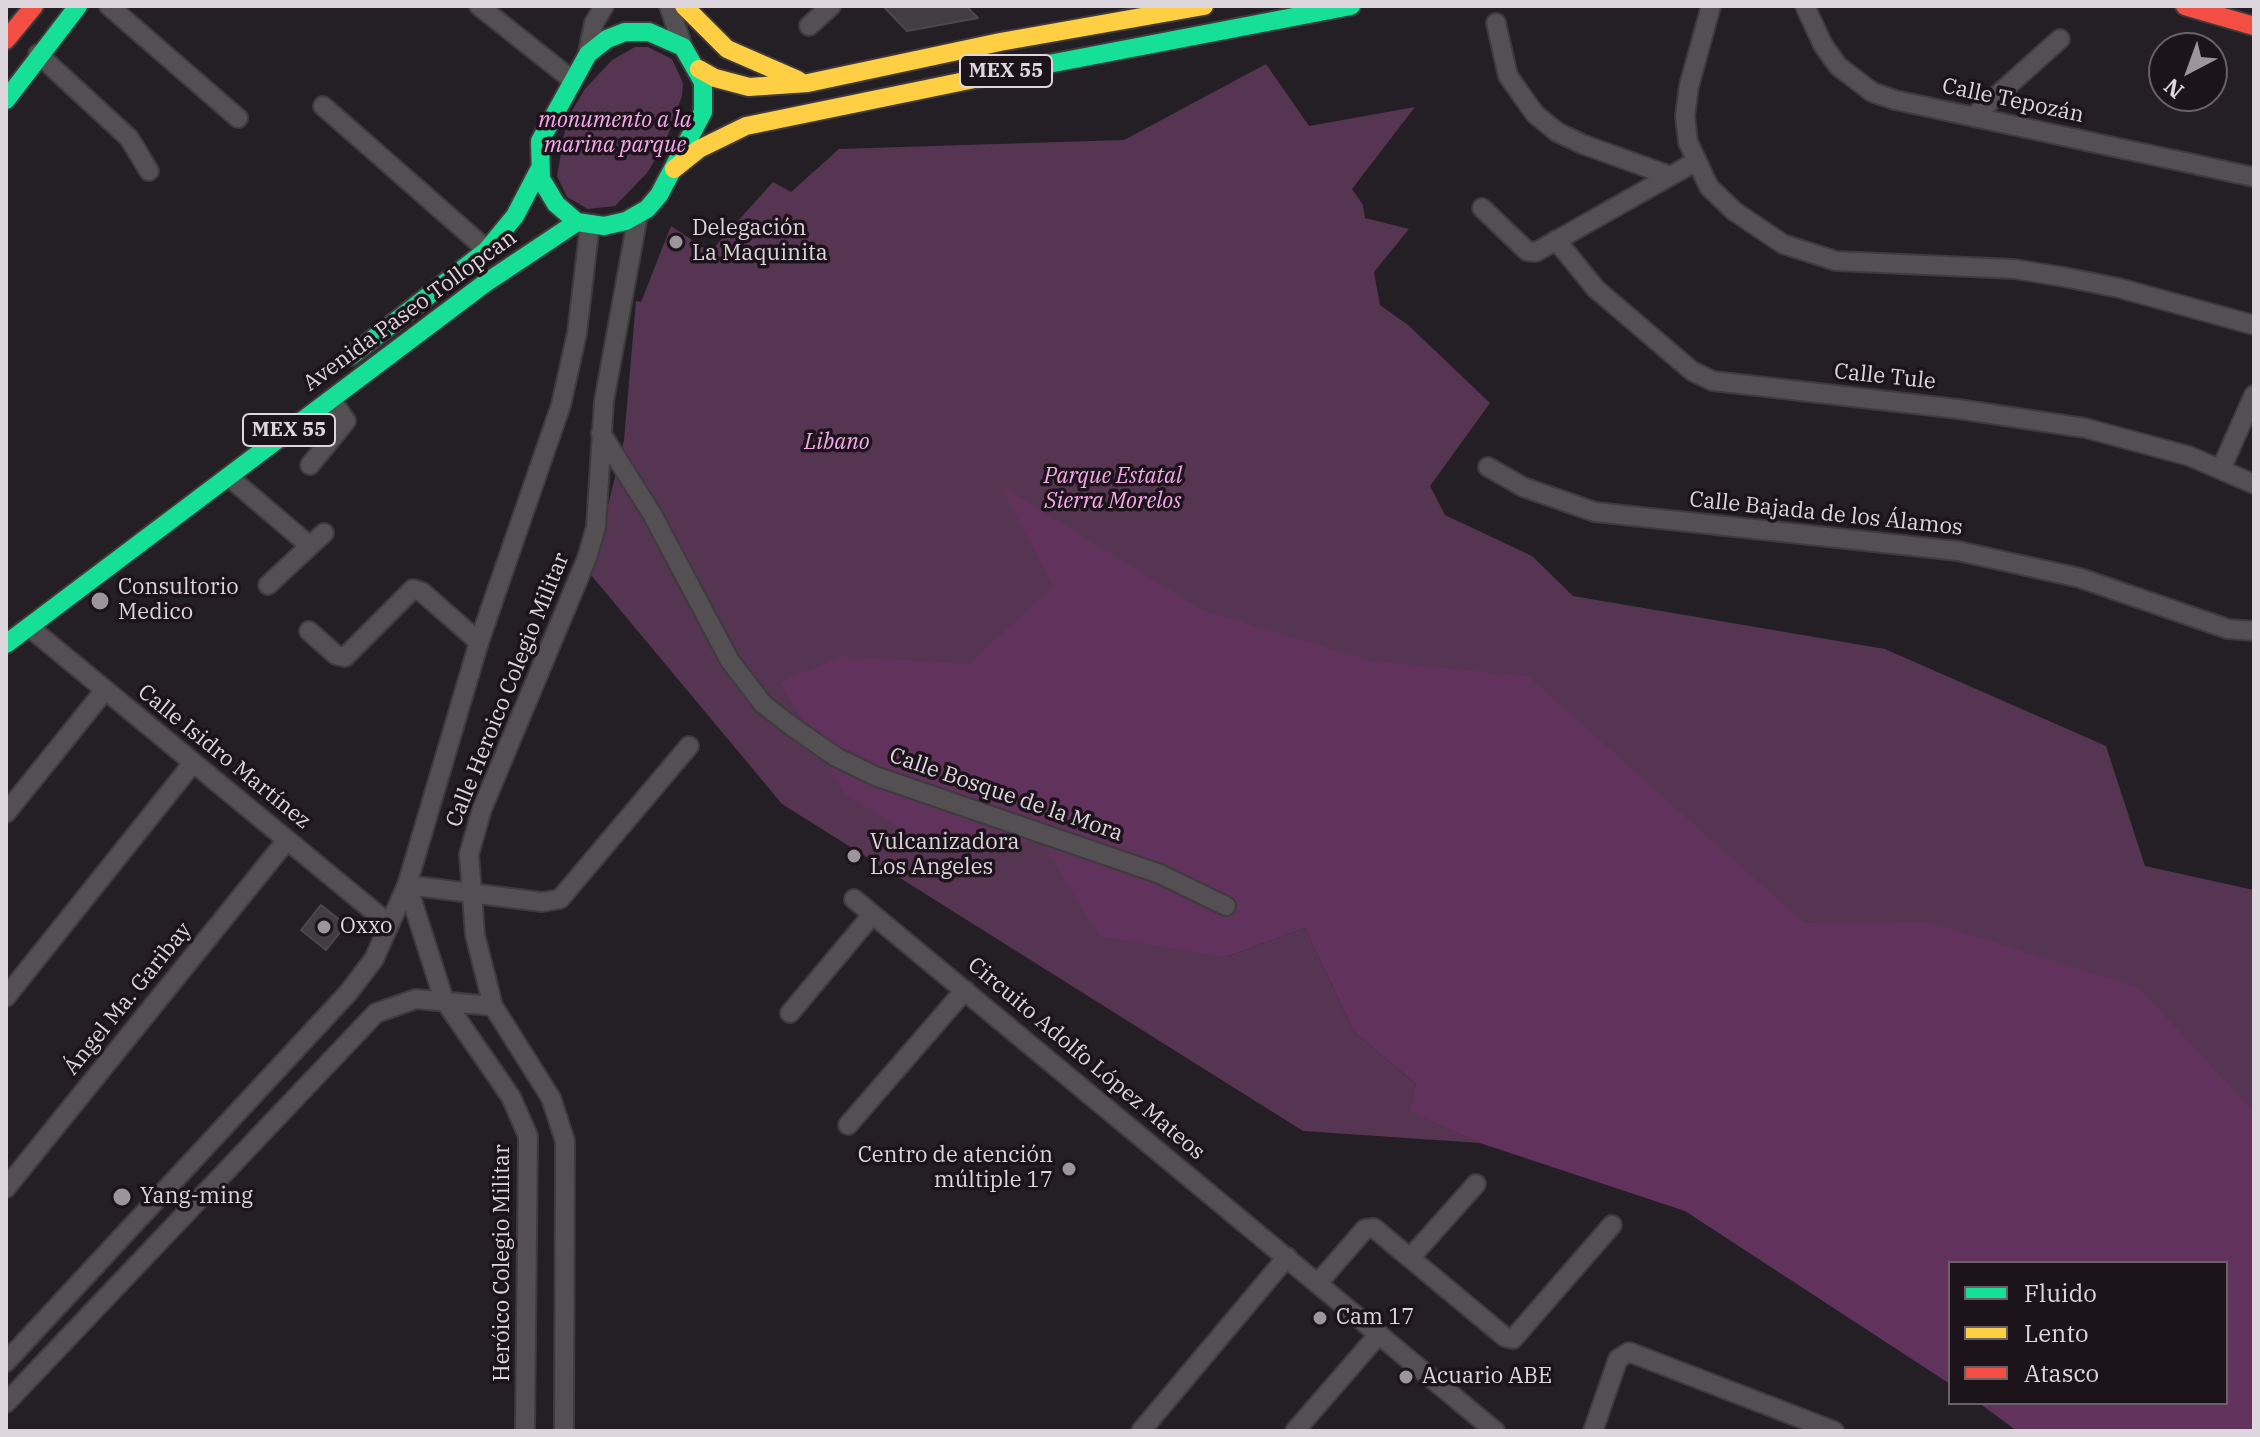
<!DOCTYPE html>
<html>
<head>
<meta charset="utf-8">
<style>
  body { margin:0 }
  #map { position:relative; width:2260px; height:1437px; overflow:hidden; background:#241f24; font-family:"IBM Plex Serif",serif }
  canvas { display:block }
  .frame { position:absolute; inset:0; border:8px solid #ddd6dc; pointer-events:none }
  .legend { position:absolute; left:1948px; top:1261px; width:280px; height:144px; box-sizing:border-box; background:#1d141b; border:2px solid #6a6268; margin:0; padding:10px 14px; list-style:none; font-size:24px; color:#ddd6dc }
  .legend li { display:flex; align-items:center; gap:16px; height:40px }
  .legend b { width:40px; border:2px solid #6a6268 }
  .north { position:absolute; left:2148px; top:32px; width:80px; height:80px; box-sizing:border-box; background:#1d141b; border:2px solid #6a6268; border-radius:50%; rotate:221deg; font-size:22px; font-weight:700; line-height:32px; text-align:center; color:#ddd6dc }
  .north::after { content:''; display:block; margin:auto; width:28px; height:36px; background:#9c969c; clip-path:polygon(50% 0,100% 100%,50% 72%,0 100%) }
</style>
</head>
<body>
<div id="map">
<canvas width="2260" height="1437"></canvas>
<div class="frame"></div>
<ul class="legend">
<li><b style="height:10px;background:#16e098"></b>Fluido</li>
<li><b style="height:10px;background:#ffcf43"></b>Lento</li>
<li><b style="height:10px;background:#f24e42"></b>Atasco</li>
</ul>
<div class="north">N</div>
</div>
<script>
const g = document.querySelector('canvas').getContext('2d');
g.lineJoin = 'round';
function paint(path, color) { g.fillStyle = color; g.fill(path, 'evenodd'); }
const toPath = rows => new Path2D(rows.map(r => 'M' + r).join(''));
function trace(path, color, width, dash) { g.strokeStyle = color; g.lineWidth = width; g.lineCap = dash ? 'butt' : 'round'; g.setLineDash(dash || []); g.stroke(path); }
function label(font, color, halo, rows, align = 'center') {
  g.font = font + ' "IBM Plex Serif",serif'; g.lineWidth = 7; g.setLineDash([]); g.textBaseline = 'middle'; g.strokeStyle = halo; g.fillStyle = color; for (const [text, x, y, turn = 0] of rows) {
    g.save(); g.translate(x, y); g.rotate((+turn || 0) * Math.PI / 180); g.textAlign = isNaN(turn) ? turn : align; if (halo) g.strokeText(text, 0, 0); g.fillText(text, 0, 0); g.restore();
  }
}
const green = toPath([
  [635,47,648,47,672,59,683,83,682,96,665,143,647,173,615,206,588,209,567,197,557,176,567,119,585,89,612,60],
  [1266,64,1309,126,1415,107,1352,189,1363,205,1365,218,1409,229,1374,272,1380,305,1408,325,1490,403,1430,486,1445,515,1532,556,1573,596,1885,649,2106,746,2145,866,2254,890,2254,1431,2226,1403,2226,1263,1950,1263,1392,937,1042,842,1226,957,1305,928,1354,1032,1416,1084,1411,1112,1480,1143,1303,1131,782,804,591,575,624,440,636,301,641,302,671,226,710,252,773,182,791,192,839,149,1124,140]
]);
const forest = toPath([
  [1000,485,1202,610,1372,661,1528,676,1804,923,1929,922,2138,987,2254,1112,2254,1431,2017,1431,1979,1403,2226,1403,2226,1263,1950,1263,1950,1384,1685,1211,1480,1143,1410,1112,1416,1084,1354,1032,1305,928,1226,957,1099,936,1042,842,928,846,845,794,780,682,844,656,969,664,1053,587]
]);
const building = toPath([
  [883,6,966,6,978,18,907,31,883,6],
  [321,905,346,925,326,950,301,930,321,905]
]);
const street = toPath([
  [109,6,238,118],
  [479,6,571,79],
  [669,6,683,47],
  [1711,6,1689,86,1685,116,1688,142,1709,187,1734,211,1783,244,1836,261,2014,269,2064,277,2119,288,2254,325],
  [1805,6,1823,45,1838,66,1872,92,1895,100,2254,177],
  [1496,23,1508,76,1535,114,1557,132,1582,144,1668,175],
  [809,26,831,6],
  [588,52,594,23,604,6],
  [38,54,129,138,149,171],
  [323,106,487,250],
  [1973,117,2060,39],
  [1482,208,1527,251,1536,252,1695,162],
  [1556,240,1596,289,1692,371,1713,381,1958,409,2085,428,2189,456,2254,484],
  [601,433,652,514,730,661,763,704,790,725,836,757,875,776,1160,874,1226,906],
  [310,465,346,421,331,399],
  [1488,467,1523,487,1595,512,1958,551,2080,578,2228,629,2254,631],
  [2221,469,2254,395],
  [229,477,310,546],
  [268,585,324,533],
  [29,627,389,924],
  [309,631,336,655,345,657,413,589,422,592,479,642],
  [6,813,105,690],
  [407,885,444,1000,511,1097,528,1136,525,1431],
  [407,885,542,902,560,899,689,746],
  [854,899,1495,1431],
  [6,997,193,763],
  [790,1013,872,915],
  [848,1125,965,990],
  [6,1188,287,840],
  [1411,1257,1476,1184],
  [1318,1283,1365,1229,1374,1228,1505,1337,1513,1339,1612,1225],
  [6,1362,348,993,374,959,407,885,479,642,561,405,577,333,590,224],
  [6,1403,376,1013,416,999,493,1006],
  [564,1431,565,1141,551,1098,493,1006,475,935,469,854,482,809,587,558,596,527,604,401,638,215],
  [1141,1431,1287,1257],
  [1295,1431,1379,1334],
  [1593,1431,1618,1359,1629,1352,1834,1431]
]);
const fast = toPath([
  [625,32,649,32,683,47,703,82,703,112,659,195,647,209,626,221,604,226,577,222,556,204,541,179,540,141,588,54,607,39,625,32],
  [1033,67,1351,6],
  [6,100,78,6],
  [351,356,487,250,515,216,539,170],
  [6,644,484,284,577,222]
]);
const slow = toPath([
  [684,6,727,49,798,80],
  [699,69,715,78,749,87,808,83,1000,42,1204,6],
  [674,169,699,149,746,126,1033,67]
]);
const jam = toPath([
  [2185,6,2254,26],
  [6,40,34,6]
]);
const markers = [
  [676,242,8,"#9c969c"],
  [100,601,10,"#9c969c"],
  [854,856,8,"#9c969c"],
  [324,927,8,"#9c969c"],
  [1069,1169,8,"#9c969c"],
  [122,1197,10,"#9c969c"],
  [1320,1318,8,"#9c969c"],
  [1406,1377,8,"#9c969c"]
];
const shields = [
  [1006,71,92],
  [289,430,92]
];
const shieldNames = [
  ["MEX 55",1006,71],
  ["MEX 55",289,430]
];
const streetNames = [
  ["Calle Tepozán",2013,101,12],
  ["Avenida Paseo Tollopcan",410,311,-36],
  ["Calle Tule",1885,377,6],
  ["Calle Bajada de los Álamos",1826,514,6],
  ["Calle Heroico Colegio Militar",508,690,-68],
  ["Calle Isidro Martínez",224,757,39],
  ["Calle Bosque de la Mora",1006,795,19],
  ["Ángel Ma. Garibay",128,999,-51],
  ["Circuito Adolfo López Mateos",1086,1059,40],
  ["Heróico Colegio Militar",503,1263,-90]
];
const parkNames = [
  ["monumento a la",615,121],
  ["marina parque",615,146],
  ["Libano",837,443],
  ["Parque Estatal",1113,477],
  ["Sierra Morelos",1113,502]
];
const poiNames = [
  ["Delegación",692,229],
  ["La Maquinita",692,254],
  ["Consultorio",118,588],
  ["Medico",118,613],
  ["Vulcanizadora",870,843],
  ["Los Angeles",870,868],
  ["Oxxo",340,927],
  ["Centro de atención",1053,1156,"right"],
  ["múltiple 17",1053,1181,"right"],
  ["Yang-ming",140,1197],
  ["Cam 17",1336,1318],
  ["Acuario ABE",1422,1377]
];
paint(green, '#553551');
paint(forest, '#61335c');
paint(building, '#413d41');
trace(building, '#4e484d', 2);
trace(street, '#3f3a3e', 22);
trace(fast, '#3f3a3e', 22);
trace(slow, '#3f3a3e', 22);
trace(jam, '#3f3a3e', 22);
trace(street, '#534f52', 18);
trace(fast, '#16e098', 18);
trace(slow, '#ffcf43', 18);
trace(jam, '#f24e42', 18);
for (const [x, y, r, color] of markers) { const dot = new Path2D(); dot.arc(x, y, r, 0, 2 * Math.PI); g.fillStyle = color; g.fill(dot); trace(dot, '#1d141b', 3); }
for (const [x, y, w] of shields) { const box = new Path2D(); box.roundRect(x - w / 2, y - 16, w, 32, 6); g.fillStyle = '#1d141b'; g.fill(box); trace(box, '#ddd6dc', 2); }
label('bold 20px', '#ddd6dc', null, shieldNames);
label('22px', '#ddd6dc', '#1d141b', streetNames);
label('italic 22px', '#f7a7ec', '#1d141b', parkNames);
label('22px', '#ddd6dc', '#1d141b', poiNames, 'left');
</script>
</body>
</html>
